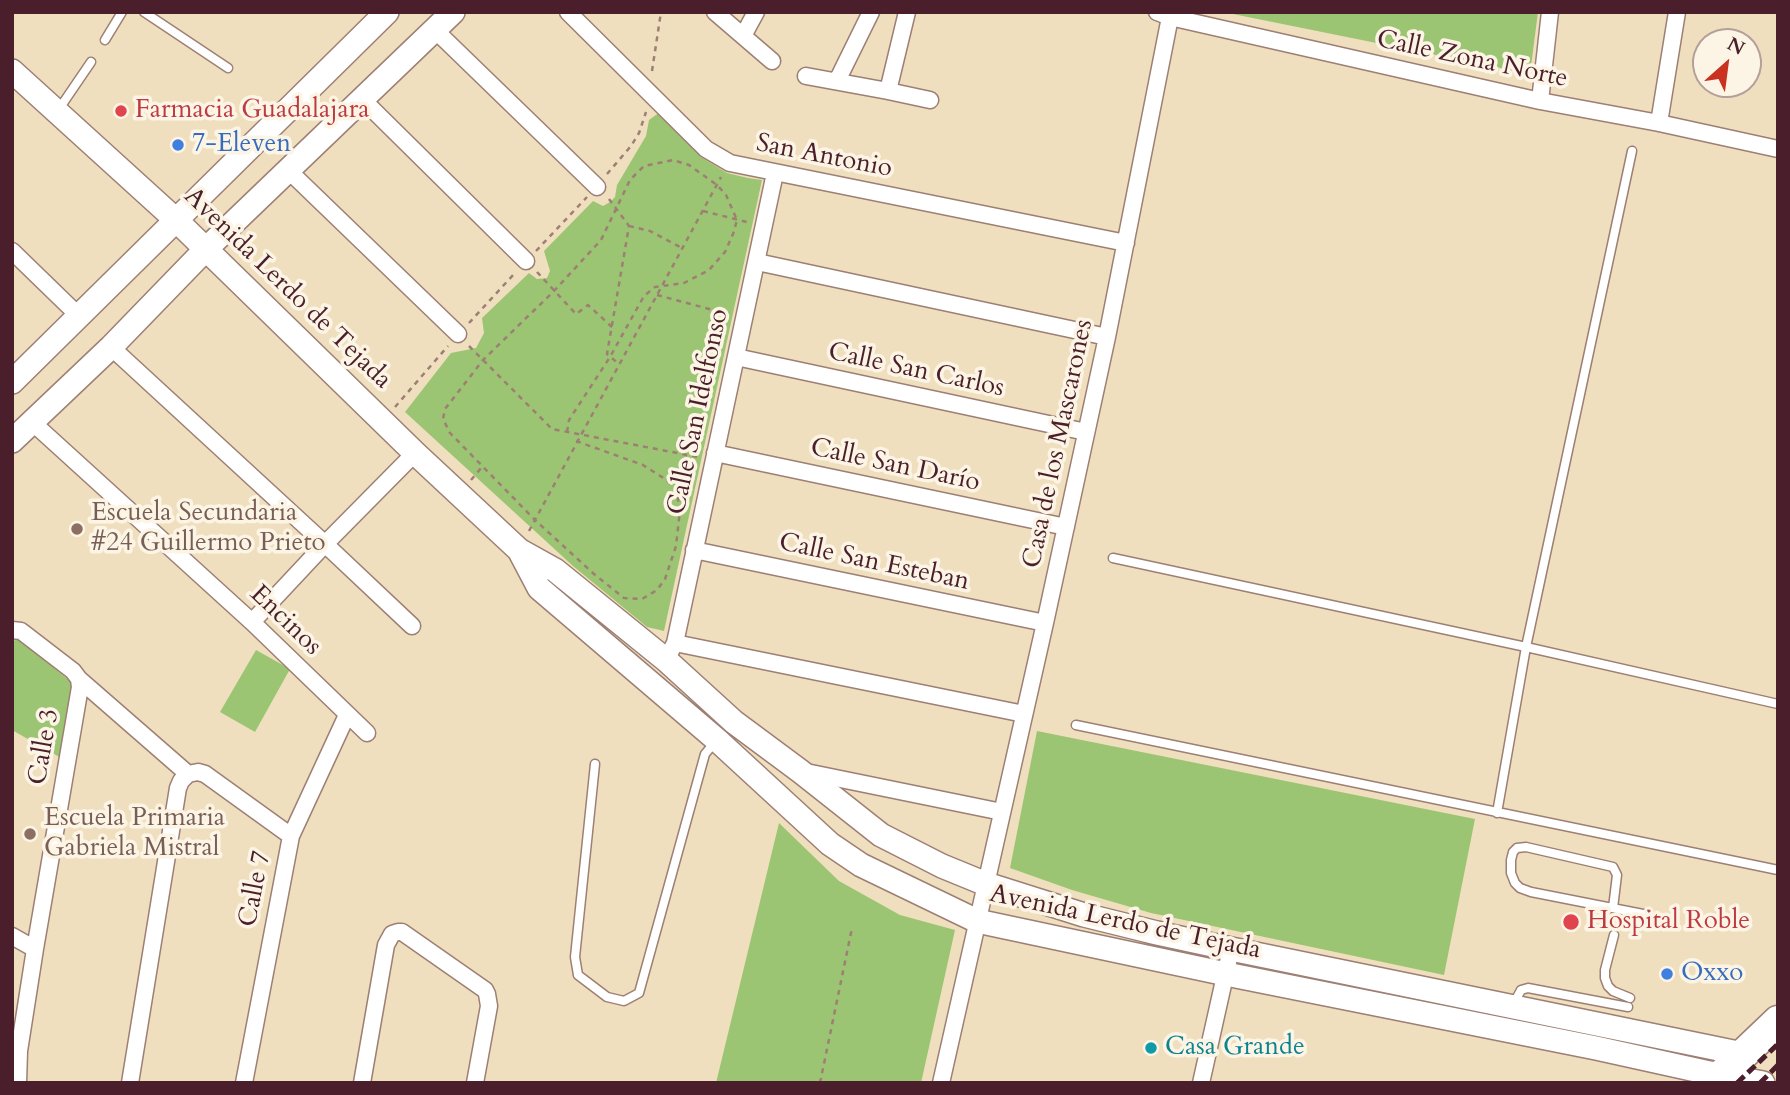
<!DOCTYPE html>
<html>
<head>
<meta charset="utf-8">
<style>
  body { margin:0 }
  #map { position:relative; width:1790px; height:1095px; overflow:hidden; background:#f0dfbe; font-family:Cardo,serif }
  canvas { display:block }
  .frame { position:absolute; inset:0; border:14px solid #4a1f2b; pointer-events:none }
  .north { position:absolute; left:1692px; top:28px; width:70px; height:70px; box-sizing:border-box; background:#fcf5e5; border:2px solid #b59f9b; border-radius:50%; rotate:28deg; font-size:19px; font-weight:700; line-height:28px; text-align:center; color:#4a1f2b }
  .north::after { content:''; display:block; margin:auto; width:24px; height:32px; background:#c8321e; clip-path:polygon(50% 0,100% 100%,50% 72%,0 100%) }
</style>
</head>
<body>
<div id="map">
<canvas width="1790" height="1095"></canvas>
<div class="frame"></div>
<div class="north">N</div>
</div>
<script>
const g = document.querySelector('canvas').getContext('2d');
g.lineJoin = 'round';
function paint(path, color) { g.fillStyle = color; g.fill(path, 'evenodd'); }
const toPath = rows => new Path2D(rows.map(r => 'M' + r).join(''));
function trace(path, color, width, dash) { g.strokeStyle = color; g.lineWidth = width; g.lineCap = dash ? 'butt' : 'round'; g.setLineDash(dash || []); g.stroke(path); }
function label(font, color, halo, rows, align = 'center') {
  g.font = font + ' Cardo,serif'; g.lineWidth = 7; g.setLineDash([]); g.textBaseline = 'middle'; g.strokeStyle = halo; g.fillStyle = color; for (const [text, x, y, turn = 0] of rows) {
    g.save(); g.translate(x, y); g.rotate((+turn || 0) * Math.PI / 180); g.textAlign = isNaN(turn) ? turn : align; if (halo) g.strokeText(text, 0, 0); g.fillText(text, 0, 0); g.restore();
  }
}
const green = toPath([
  [1223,12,1538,12,1530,74],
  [660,112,701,157,727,173,748,178,762,180,664,631,647,627,573,566,405,412,451,353,476,348,484,333,482,318,529,273,537,279,547,278,550,271,544,251,593,201,603,206,610,202,615,197,617,185,646,136,649,120],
  [17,638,76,686,63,759,12,730,12,643],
  [256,650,290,669,255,732,220,712],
  [1037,731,1475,819,1444,975,1151,913,1072,890,1010,868],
  [779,823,839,881,900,915,955,930,921,1083,716,1083]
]);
const path = toPath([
  [652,71,661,12],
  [607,174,631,146,639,133,646,112],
  [609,199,629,226,607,354,619,364],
  [703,211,747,222],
  [629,226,650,231,682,248],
  [536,251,587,197],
  [537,272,576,314,588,305,612,327],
  [657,295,728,314],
  [469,323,514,274],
  [469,346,552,429,698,457],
  [395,407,448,346],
  [567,432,569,420,610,357,644,296,655,287,684,283,709,270,725,252,733,234,737,220,726,195,717,185,689,165,673,160,644,166,630,180,601,240,554,291,483,360,445,409,443,419,450,433,535,520,594,574,624,598,642,599,657,590,665,579,676,546,680,510,676,489,665,479,643,465,576,441],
  [471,480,482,467],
  [529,531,721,177],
  [820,1083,852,928]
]);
const lane = toPath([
  [144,12,228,68],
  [105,40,122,12],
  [59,109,91,62],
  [1113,558,1526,647,1778,704],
  [1076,725,1778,870],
  [595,764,575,957,578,975,607,997,624,1001,639,993,705,754,715,742],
  [1497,813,1526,647,1632,151],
  [1613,908,1617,875,1613,867,1526,847,1517,848,1513,852,1511,860,1511,873,1515,883,1520,888,1531,892,1648,915],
  [1614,935,1605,970,1605,978,1608,986,1613,991,1630,998],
  [1513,1005,1521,990,1528,988,1628,1007]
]);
const street = toPath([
  [568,12,706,149,730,163,1126,243],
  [715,12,772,61],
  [1157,12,1170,17,1540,101,1659,123,1778,149],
  [435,30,597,187],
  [743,36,756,12],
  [806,76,888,91,930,100],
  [837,81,871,12],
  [888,91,907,12],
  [362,99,526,261],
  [1540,101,1550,12],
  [1659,123,1677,12],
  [288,170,458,334],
  [12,251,80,317],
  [757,262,1107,337],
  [111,347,325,544,412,626],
  [736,357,1086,432],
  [32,422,252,622,367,733],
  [715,453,1066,527],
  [694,550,1045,623],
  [252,622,325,544,415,453],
  [12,630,21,631,73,671,79,679,80,687,35,949,19,1051,18,1083],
  [675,643,1024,714],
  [666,660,675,643,775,173],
  [79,679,188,774],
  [806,772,1002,812],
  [188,774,198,772,205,774,291,836],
  [12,936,35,949],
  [130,1083,178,788,181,781,188,774],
  [244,1083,291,836,347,715],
  [362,1083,386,945,392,934,398,932,402,932,485,990,487,994,489,1006,475,1083],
  [941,1083,1045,623,1107,337,1171,12],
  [1201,1083,1231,949]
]);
const secondary = toPath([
  [12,71,176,220,415,453,519,550,555,570,666,660,734,722,800,771,881,835,942,866,986,884,1084,915,1157,933,1231,949,1743,1054],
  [12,382,387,12],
  [12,441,111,347,206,249,453,12],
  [519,550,539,588,717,740,830,844,861,865,977,921,1226,974,1596,1048,1705,1072,1763,1083]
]);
const highway = toPath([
  [1713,1083,1778,1021]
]);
const rail = toPath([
  [1737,1083,1778,1044],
  [1760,1083,1778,1065]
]);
const markers = [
  [121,111,7,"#e0444e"],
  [178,145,7,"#3f7fe0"],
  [77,529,7,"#8d6e63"],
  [30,834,7,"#8d6e63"],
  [1571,922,9,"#e0444e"],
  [1667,974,7,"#3f7fe0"],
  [1151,1048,7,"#0f9aa8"]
];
const streetNames = [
  ["Calle Zona Norte",1472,60,12],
  ["San Antonio",824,157,11],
  ["Avenida Lerdo de Tejada",287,289,44],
  ["Calle San Carlos",916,371,12],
  ["Calle San Idelfonso",699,412,-78],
  ["Casa de los Mascarones",1059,444,-78],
  ["Calle San Darío",895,466,12],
  ["Calle San Esteban",874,563,12],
  ["Encinos",285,621,44],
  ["Calle 3",45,747,-80],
  ["Calle 7",256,889,-79],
  ["Avenida Lerdo de Tejada",1125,923,12]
];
const healthNames = [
  ["Farmacia Guadalajara",135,111],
  ["Hospital Roble",1587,922]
];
const shopNames = [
  ["7-Eleven",192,145],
  ["Oxxo",1681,974]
];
const educationNames = [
  ["Escuela Secundaria",91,514],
  ["#24 Guillermo Prieto",91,544],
  ["Escuela Primaria",44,819],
  ["Gabriela Mistral",44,849]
];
const cultureNames = [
  ["Casa Grande",1165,1048]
];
paint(green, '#9bc572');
trace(lane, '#9d7f74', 11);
trace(street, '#9d7f74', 19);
trace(secondary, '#9d7f74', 26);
trace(highway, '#9d7f74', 33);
trace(path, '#9d7f74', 2.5, [5, 5]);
trace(lane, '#fff', 8);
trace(street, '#fff', 16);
trace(secondary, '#fff', 23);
trace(highway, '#fff', 30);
trace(rail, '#4a1f2b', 5, [10, 5]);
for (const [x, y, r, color] of markers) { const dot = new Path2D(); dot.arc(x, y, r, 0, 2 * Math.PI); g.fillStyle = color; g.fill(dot); trace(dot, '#fcf5e5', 2.5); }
label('26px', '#4a1f2b', '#fcf5e5', streetNames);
label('26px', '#be3a42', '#fcf5e5', healthNames, 'left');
label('26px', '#366cbe', '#fcf5e5', shopNames, 'left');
label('26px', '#785e54', '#fcf5e5', educationNames, 'left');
label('26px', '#0d838f', '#fcf5e5', cultureNames, 'left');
</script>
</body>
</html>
